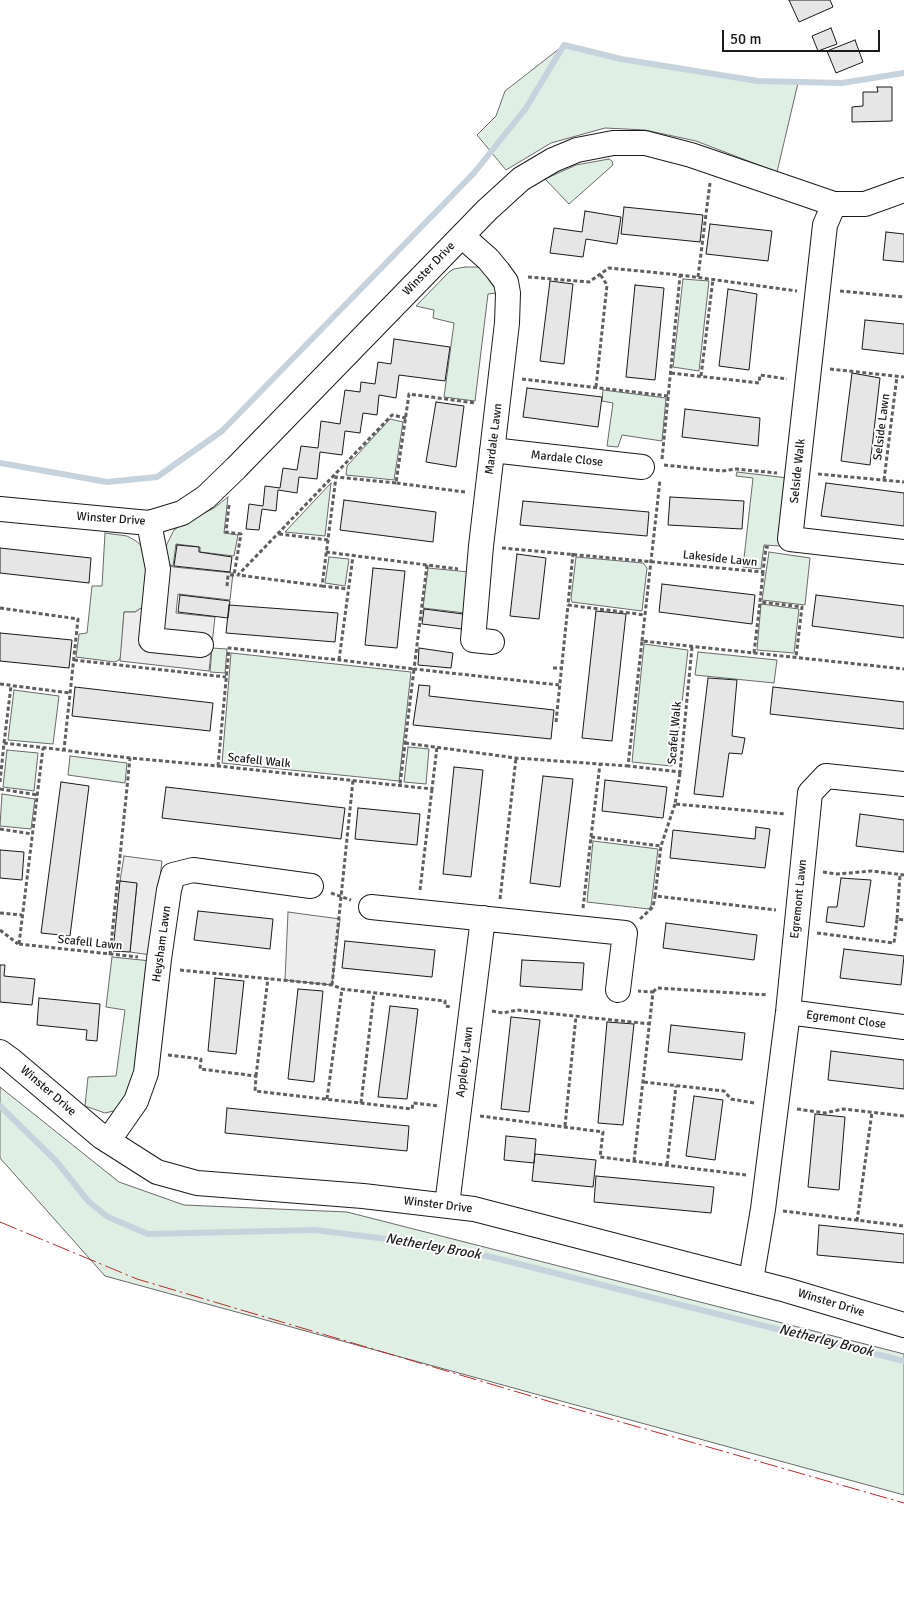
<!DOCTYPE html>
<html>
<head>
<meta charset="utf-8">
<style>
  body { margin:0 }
  #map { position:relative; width:904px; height:1613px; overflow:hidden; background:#fff; font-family:Signika,sans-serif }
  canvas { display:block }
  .scale { position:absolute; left:722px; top:30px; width:158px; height:22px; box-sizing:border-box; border:2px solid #1a1a1a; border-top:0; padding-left:6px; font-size:15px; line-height:18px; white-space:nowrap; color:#1a1a1a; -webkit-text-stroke:4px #fff; paint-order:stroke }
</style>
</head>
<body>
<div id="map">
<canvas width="904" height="1613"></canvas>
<div class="scale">50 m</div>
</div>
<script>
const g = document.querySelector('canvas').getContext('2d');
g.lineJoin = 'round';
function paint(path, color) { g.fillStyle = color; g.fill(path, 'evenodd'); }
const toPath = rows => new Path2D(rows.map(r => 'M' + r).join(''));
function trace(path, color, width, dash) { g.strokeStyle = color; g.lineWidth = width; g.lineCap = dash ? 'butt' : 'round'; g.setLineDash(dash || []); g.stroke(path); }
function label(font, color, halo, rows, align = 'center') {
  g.font = font + ' Signika,sans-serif'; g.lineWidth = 4; g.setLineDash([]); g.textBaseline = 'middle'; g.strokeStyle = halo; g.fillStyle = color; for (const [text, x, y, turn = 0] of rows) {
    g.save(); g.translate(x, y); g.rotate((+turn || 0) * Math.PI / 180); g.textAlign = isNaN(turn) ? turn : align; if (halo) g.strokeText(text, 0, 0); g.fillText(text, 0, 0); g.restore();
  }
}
const green = toPath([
  [564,45,621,59,758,81,798,83,777,172,696,141,645,130,605,128,551,143,506,170,477,135,496,116,505,91,564,45],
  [609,159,612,161,613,165,569,204,545,179,576,165,609,159],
  [465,267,478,267,494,278,497,293,488,294,475,401,444,397,454,323,433,318,434,310,416,306,449,272,454,269,465,267],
  [683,279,709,281,699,371,673,367,683,279],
  [603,390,666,398,662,441,622,435,618,447,607,446,613,403,602,401,603,390],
  [390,419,403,422,394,480,346,475,347,466,390,419],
  [737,472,788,478,780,546,764,545,761,569,743,567,753,478,736,476,737,472],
  [331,483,325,536,285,532,331,483],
  [228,497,224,533,238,535,234,556,200,552,200,547,176,544,173,566,170,565,166,554,166,546,174,530,181,525,214,508,228,497],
  [105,533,127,536,136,541,143,547,150,562,143,607,135,612,124,612,121,656,119,660,115,662,76,657,79,634,87,633,92,586,102,586,105,533],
  [769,552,810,558,805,605,762,600,769,552],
  [329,557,349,559,345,586,325,583,329,557],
  [576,557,643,563,647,568,642,611,572,602,571,599,576,557],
  [428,568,469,572,465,613,423,608,428,568],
  [761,604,799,609,794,653,757,650,761,604],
  [644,644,688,650,675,764,671,766,632,762,644,644],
  [212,648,227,649,225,673,210,672,212,648],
  [698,652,777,660,774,683,695,675,698,652],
  [231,653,411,672,399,781,222,763,231,653],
  [14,690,59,696,53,744,8,740,14,690],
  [408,747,429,749,426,784,404,782,408,747],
  [7,750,38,753,34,791,3,787,7,750],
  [70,756,127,763,125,783,68,775,70,756],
  [2,794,35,799,31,829,0,826,2,794],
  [593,841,658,849,651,906,649,909,587,902,593,841],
  [112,957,151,961,137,1083,118,1110,105,1113,85,1106,88,1077,116,1076,125,1010,106,1007,112,957],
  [0,1087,119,1182,184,1205,347,1212,904,1354,904,1495,105,1276,0,1158,0,1087]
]);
const parking = toPath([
  [150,562,174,567,233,573,230,600,178,594,176,613,215,617,209,671,120,661,124,612,135,612,143,607,150,562],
  [124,856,162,861,151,955,130,952,137,884,120,881,124,856],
  [288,912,340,919,332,985,285,980,288,912]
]);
const stream = toPath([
  [0,463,107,482,157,477,222,431,474,173,526,108,564,45,621,59,758,81,842,83,904,73],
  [0,1106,56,1161,89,1202,108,1217,148,1234,315,1230,387,1239,487,1256,904,1361]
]);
const building = toPath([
  [789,0,830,0,833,7,799,22,789,0],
  [831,28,837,44,818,51,812,36,831,28],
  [855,40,863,62,836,73,827,51,855,40],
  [877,87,892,87,892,121,852,122,852,107,863,106,863,92,878,92,877,87],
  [624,207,703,215,700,242,621,234,624,207],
  [585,211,621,217,617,244,586,239,583,257,550,253,554,228,582,232,585,211],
  [710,224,772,231,768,261,706,254,710,224],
  [886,232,904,234,904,262,883,260,886,232],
  [550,281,573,284,564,364,540,361,550,281],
  [635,285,664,288,655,380,626,377,635,285],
  [728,289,757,294,749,370,719,366,728,289],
  [865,320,904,324,904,354,862,349,865,320],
  [394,339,450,347,445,381,399,375,396,398,379,395,377,415,363,413,360,433,345,431,342,455,320,452,317,479,299,477,297,493,278,490,276,511,262,509,259,530,246,529,249,504,263,506,265,486,280,488,283,468,297,470,301,446,318,448,321,421,340,424,345,390,360,392,361,382,375,384,378,362,391,364,394,339],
  [852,373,880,378,870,465,841,461,852,373],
  [527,388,602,397,598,427,523,417,527,388],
  [436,402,464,406,456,467,426,462,436,402],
  [685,409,760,418,758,446,682,437,685,409],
  [826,483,904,493,904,526,821,516,826,483],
  [670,497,744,501,742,529,668,525,670,497],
  [344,500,436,512,433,542,340,530,344,500],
  [523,501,649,512,647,536,520,525,523,501],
  [177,545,199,547,199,552,232,557,230,572,174,566,177,545],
  [0,548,91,558,89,583,0,573,0,548],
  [517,554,546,558,539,619,510,616,517,554],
  [373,568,405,571,397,648,365,645,373,568],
  [662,584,755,595,752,624,659,612,662,584],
  [180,595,230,601,228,618,178,612,180,595],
  [816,595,904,606,904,638,812,626,816,595],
  [229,605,338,613,335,642,226,633,229,605],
  [424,609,463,614,462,629,422,624,424,609],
  [596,611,626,614,612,741,582,738,596,611],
  [0,633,72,640,69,668,0,661,0,633],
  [419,648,453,653,451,668,418,665,419,648],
  [708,678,737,680,732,736,745,738,742,754,729,753,723,797,694,794,708,678],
  [419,685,430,686,429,696,554,710,551,739,413,725,419,685],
  [75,687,213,703,210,731,72,716,75,687],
  [773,687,904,702,904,729,770,714,773,687],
  [454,767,483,770,471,877,443,874,454,767],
  [543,776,573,779,560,887,530,883,543,776],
  [605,780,667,787,663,818,602,811,605,780],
  [61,782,89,786,70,936,41,933,61,782],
  [166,787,345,808,341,839,162,818,166,787],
  [358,808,420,814,417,845,355,839,358,808],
  [860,814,904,820,904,852,856,846,860,814],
  [756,827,770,829,765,868,670,858,673,830,755,839,756,827],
  [0,850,24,852,22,880,0,878,0,850],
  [841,878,871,880,864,927,826,922,828,907,837,907,841,878],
  [120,881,137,883,130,952,113,951,120,881],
  [198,911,273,919,270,949,194,940,198,911],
  [666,923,757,935,754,960,663,948,666,923],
  [345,941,435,950,432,977,342,968,345,941],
  [844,949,904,956,901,985,840,978,844,949],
  [522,960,584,963,582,990,520,986,522,960],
  [0,965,5,965,4,976,35,979,32,1005,0,1002,0,965],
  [215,978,244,981,236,1054,208,1051,215,978],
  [298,989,323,991,314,1082,288,1079,298,989],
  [39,998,100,1004,97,1041,86,1040,87,1030,37,1025,39,998],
  [390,1006,418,1009,407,1099,378,1097,390,1006],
  [511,1017,540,1020,529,1112,501,1109,511,1017],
  [607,1022,634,1024,623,1125,598,1123,607,1022],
  [671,1025,745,1033,742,1060,668,1052,671,1025],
  [831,1051,904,1060,904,1089,828,1080,831,1051],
  [694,1096,723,1100,715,1160,686,1156,694,1096],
  [227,1108,409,1126,407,1151,225,1133,227,1108],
  [815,1114,845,1117,839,1190,808,1187,815,1114],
  [506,1136,536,1139,534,1163,504,1160,506,1136],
  [535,1154,596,1160,593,1187,532,1181,535,1154],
  [596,1176,714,1187,711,1213,594,1202,596,1176],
  [819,1225,904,1234,904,1263,817,1255,819,1225]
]);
const path = toPath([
  [528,277,589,282,609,268,680,275,797,291],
  [698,277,710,183],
  [840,291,904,297],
  [830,369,904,377],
  [671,373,759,383,760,375,787,379],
  [701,376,713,279],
  [522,379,668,396],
  [596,387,607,285,600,274],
  [662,459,680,276],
  [664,465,722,471,736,469,777,473],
  [818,474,904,482],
  [884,480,897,376],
  [396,483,336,477,322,586,238,575,392,415,406,418],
  [465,492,396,483,409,394,475,403],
  [229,505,226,532,241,534,234,575],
  [279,534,328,540],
  [502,548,763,572,766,547,770,548],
  [326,552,458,569],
  [573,553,568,605,645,615,660,480],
  [427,565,414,669,559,685],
  [763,572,760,602,802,607,796,657],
  [227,586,228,575,235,575],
  [322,586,348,589],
  [0,608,78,619,64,750],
  [642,641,645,615],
  [692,647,680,772,628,766,642,641,904,669],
  [754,653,760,602],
  [74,660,226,677],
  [339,660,353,556],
  [553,668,561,668],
  [0,684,70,693],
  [556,722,568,605],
  [4,743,11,686],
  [405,743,516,758,628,766],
  [218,766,229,648,339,660,414,669,400,785],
  [680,773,675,804,786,814],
  [0,782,4,743,130,758,218,766,432,789,437,747],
  [0,789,38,795],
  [675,804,661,846,655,896,776,910],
  [0,829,32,834],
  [591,837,600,764],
  [823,872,837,874,872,871,904,875],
  [420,890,432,789],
  [331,893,351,900],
  [500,899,516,758],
  [583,908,591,837,661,846],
  [0,913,22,915],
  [640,919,653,907,655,896],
  [897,919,900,875],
  [0,930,18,944],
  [817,933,894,943,897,919,904,920],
  [19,944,43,748],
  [19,944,138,957],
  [110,955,130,758],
  [180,970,332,985,342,989,445,1001,445,1006,451,1007],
  [332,985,353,780],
  [653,992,657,988,768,995],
  [492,1011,503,1013,517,1010,651,1024],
  [168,1055,201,1059,200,1069,256,1076,255,1091,412,1109,413,1103,439,1106],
  [256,1076,268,978],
  [644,1082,724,1091,731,1099,754,1103],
  [327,1099,342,989],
  [361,1103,374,993],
  [797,1109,825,1113,843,1109,904,1116],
  [480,1116,603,1132,600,1157,746,1175],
  [565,1126,576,1016],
  [634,1161,653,992,638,991],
  [667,1165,676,1086],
  [783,1211,904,1226],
  [857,1221,872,1112]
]);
const minor = toPath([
  [834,204,825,225,790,539,904,552],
  [462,236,488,259,498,271,506,282,508,293,507,323,481,546,473,640,492,642],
  [492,450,642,467],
  [0,509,149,523,182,513,206,497,236,468,487,210,521,179,553,160,577,150,613,143,645,143,691,155,834,204,865,204,904,190],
  [149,523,158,569,151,640,201,645],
  [371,907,625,933,618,990],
  [788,1012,904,1027],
  [0,1052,11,1060,102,1137,157,1172,197,1183,363,1196,474,1209,786,1290,904,1325],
  [108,1141,136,1101,146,1073,159,959,169,890,173,875,193,870,311,886],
  [447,1205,483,918],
  [751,1280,763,1209,788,1012,810,793,826,776,904,784]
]);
const power = toPath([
  [0,1222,137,1279,558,1404,904,1503]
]);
const streetNames = [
  ["Winster Drive",429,269,-46],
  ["Selside Lawn",882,427,-83],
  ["Mardale Lawn",494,439,-83],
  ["Mardale Close",567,459,6],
  ["Selside Walk",798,471,-84],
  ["Winster Drive",111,519,4],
  ["Lakeside Lawn",720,559,6],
  ["Scafell Walk",675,733,-85],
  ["Scafell Walk",259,761,6],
  ["Egremont Lawn",799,899,-84],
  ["Scafell Lawn",90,943,6],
  ["Heysham Lawn",162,944,-82],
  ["Egremont Close",846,1020,7],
  ["Appleby Lawn",465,1062,-83],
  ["Winster Drive",48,1091,41],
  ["Winster Drive",438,1205,7],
  ["Winster Drive",831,1303,17]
];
const waterNames = [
  ["Netherley Brook",433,1247,10],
  ["Netherley Brook",826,1341,14]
];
paint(green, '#e0efe3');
trace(green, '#6a6a6a', 1);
paint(parking, '#ededed');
trace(parking, '#6a6a6a', 1);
trace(stream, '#c6d2dc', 6);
paint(building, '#e6e6e6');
trace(building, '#1a1a1a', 1);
trace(minor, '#1a1a1a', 26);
trace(path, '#5f5f5f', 3, [4, 2.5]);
trace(minor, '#fff', 24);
trace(power, '#c62828', 1, [18, 4, 2.5, 4]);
label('12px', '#1a1a1a', '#fff', streetNames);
label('italic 14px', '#1a1a1a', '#fff', waterNames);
</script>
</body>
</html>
